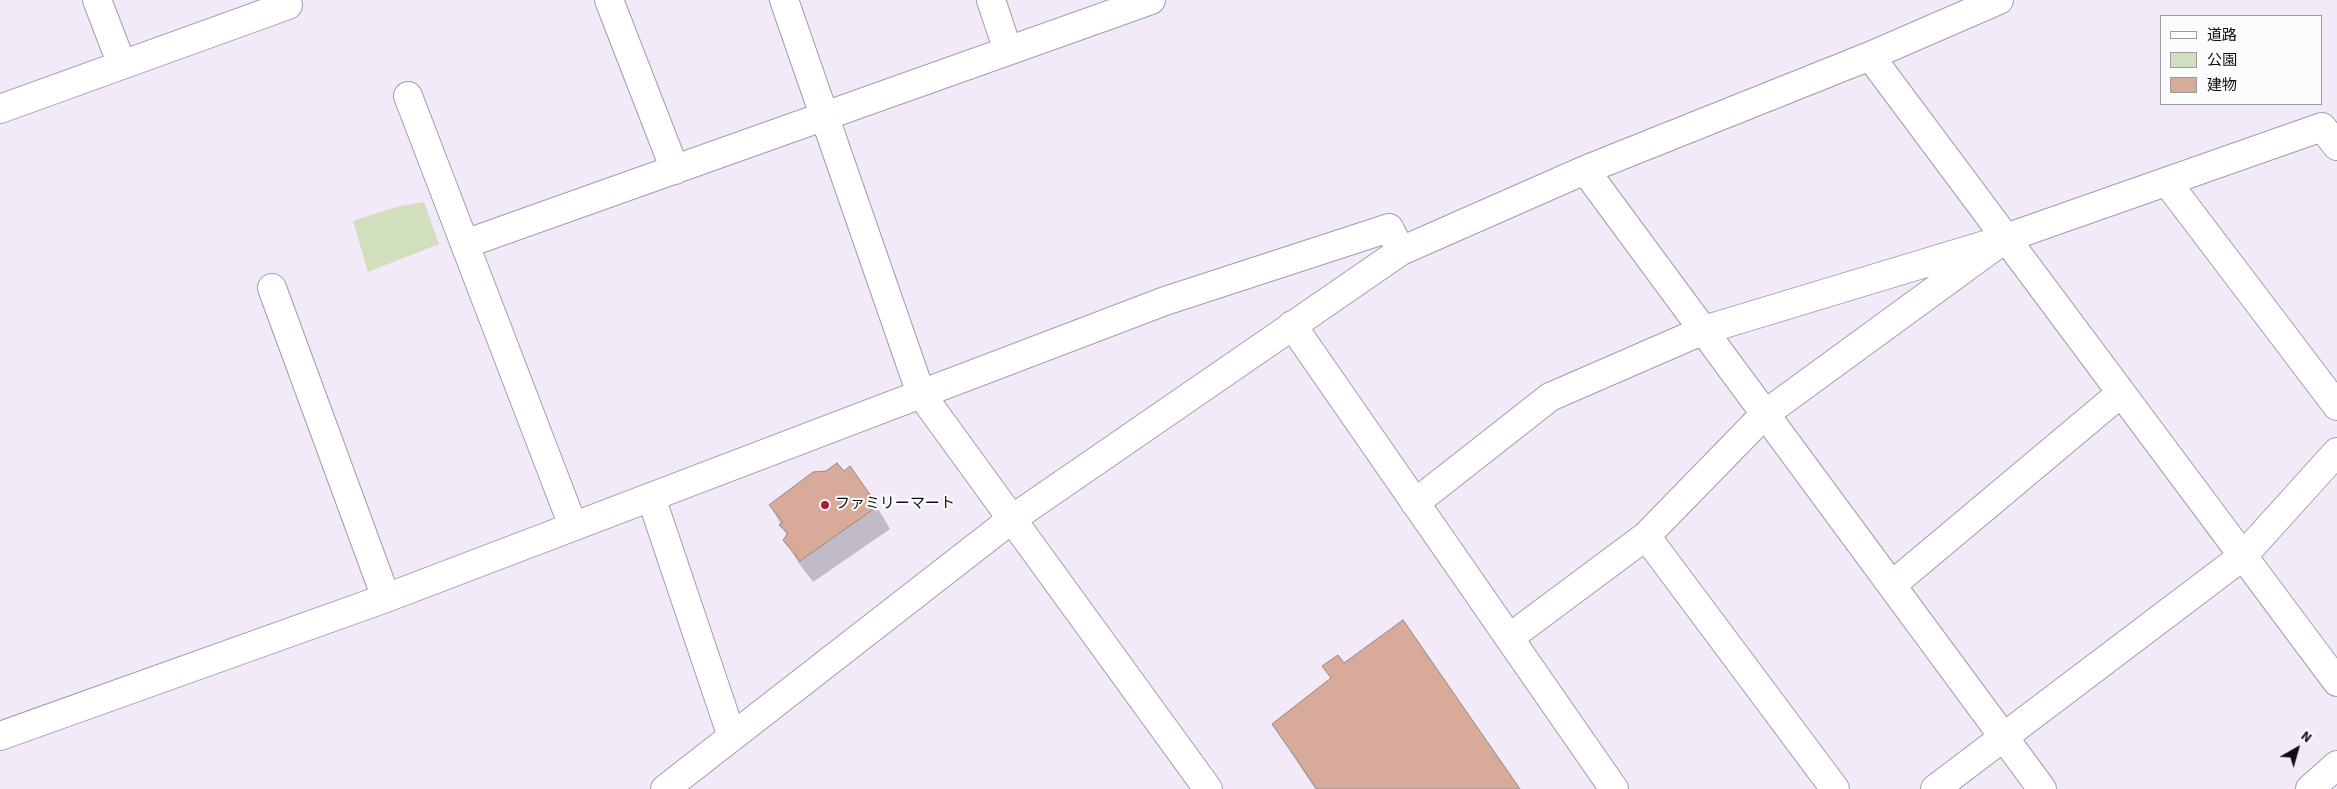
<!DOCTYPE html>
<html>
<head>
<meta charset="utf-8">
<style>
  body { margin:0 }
  #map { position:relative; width:2337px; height:789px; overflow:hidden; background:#f2eaf9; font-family:"Source Sans 3","Noto Sans JP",sans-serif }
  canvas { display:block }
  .legend { position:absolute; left:2160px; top:15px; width:162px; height:90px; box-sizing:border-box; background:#fcfbfd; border:1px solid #9e9c9f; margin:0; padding:6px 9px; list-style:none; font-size:15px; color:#100d12 }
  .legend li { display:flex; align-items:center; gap:10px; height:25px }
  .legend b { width:25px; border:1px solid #9e9c9f }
  .north { position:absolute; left:2272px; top:724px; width:50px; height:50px; -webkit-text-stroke:4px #fcfbfd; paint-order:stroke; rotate:38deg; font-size:14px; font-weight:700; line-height:20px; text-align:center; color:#100d12 }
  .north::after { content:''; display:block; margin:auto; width:18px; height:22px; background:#100d12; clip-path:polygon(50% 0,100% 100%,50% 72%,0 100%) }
</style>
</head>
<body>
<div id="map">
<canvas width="2337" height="789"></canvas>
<ul class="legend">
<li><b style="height:6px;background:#fff"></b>道路</li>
<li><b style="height:14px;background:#d2dfbe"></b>公園</li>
<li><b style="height:14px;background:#d7aa99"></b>建物</li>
</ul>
<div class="north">N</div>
</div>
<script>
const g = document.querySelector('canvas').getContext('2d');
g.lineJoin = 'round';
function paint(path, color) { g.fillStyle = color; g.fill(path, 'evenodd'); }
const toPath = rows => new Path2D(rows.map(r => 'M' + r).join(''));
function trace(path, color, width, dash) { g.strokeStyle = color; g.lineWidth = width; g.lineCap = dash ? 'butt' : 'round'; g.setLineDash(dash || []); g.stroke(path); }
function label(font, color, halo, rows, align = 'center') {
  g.font = font + ' "Source Sans 3","Noto Sans JP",sans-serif'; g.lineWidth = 4; g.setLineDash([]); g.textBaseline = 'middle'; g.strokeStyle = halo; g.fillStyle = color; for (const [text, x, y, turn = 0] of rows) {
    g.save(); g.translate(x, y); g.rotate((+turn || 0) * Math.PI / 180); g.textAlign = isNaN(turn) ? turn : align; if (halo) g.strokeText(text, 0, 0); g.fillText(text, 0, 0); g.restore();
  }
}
const green = toPath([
  [424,202,439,244,368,272,353,221,396,207]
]);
const shadow = toPath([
  [770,505,877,507,890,529,813,582,798,562,785,540,787,536],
  [1344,665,1518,789,1315,789,1273,724,1332,680,1324,666]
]);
const building = toPath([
  [837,463,844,471,850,466,878,506,800,561,783,540,788,533,779,525,783,522,769,505,813,472,826,471,837,463],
  [1403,620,1520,789,1317,789,1272,724,1331,678,1322,666,1338,655,1344,663,1403,620]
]);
const minor = toPath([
  [97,0,122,65],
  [609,0,675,170],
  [784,0,921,394,1208,789],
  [991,0,1008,51],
  [1870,56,2337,682],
  [408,96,573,526],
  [0,109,288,5,286,0],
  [1585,170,2042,789],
  [2167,182,2337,406],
  [465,244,1151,0],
  [272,288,386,598],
  [1292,325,1614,789],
  [651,497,732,737],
  [1415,503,1550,397,1704,330,1985,245],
  [1892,585,2121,393],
  [1509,638,1646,536],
  [0,736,386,598,1165,301,1389,228,1401,251],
  [665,789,1012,519,1401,251,1585,170,1870,56,1999,0],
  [1835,789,1646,536,1765,414,2006,238,2322,127,2337,146],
  [1935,789,2243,556,2337,452],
  [2310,789,2337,765]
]);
const markers = [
  [825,505,5,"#af1a39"]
];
const poiNames = [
  ["ファミリーマート",835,505]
];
paint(green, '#d2dfbe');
paint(shadow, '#0003');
paint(building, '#d7aa99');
trace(building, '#988882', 1);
trace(minor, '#a39ca9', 30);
trace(minor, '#fff', 28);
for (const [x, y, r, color] of markers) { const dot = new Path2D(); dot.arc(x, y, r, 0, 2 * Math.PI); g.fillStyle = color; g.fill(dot); trace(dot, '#fcfbfd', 2); }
label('15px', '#100d12', '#fcfbfd', poiNames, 'left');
</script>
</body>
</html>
